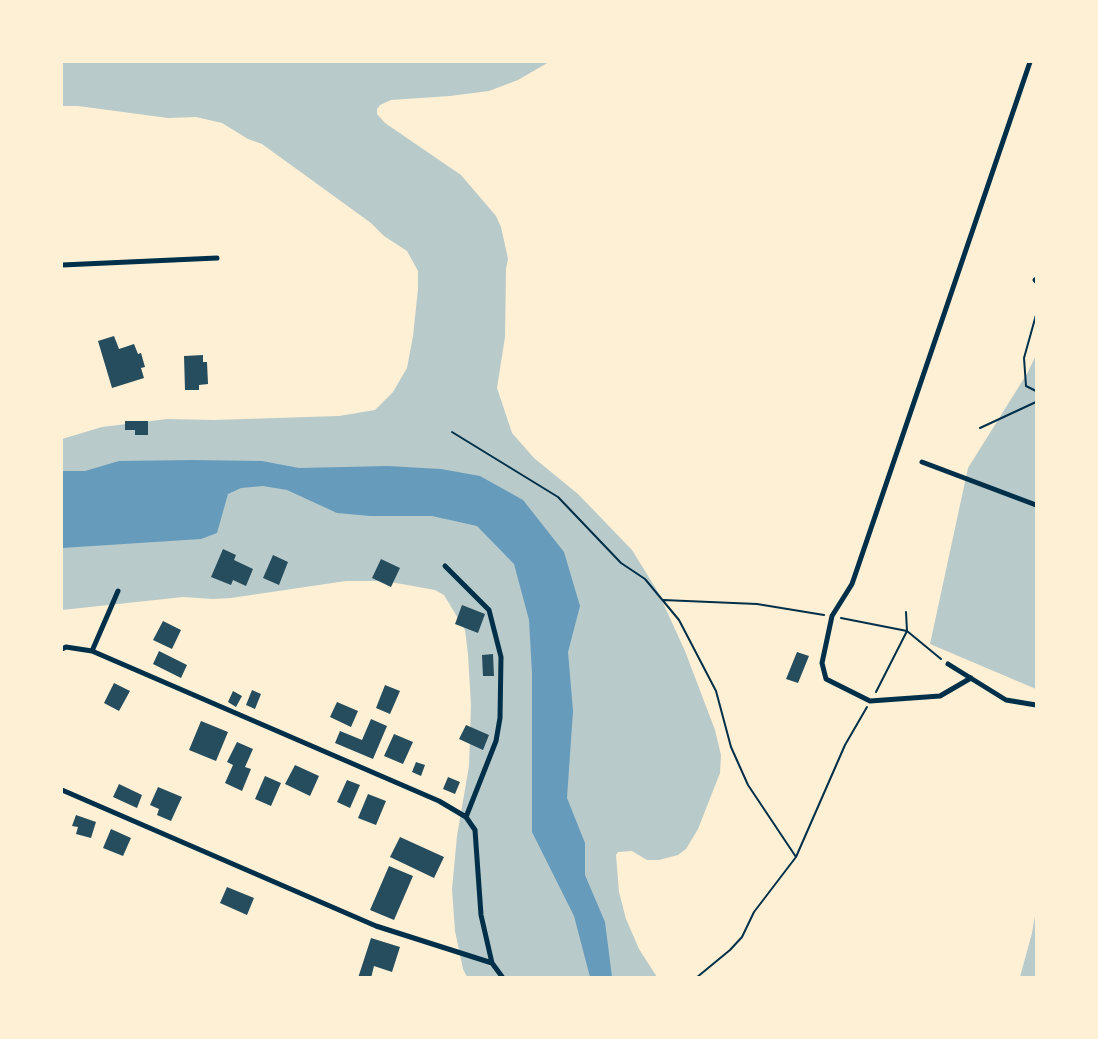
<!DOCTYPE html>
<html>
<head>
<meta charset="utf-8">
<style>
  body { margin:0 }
  #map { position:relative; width:1098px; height:1039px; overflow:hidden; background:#fdf0d5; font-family:"Exo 2",sans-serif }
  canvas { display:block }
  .frame { position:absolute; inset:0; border:63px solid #fdf0d5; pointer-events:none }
</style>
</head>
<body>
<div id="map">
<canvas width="1098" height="1039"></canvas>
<div class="frame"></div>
</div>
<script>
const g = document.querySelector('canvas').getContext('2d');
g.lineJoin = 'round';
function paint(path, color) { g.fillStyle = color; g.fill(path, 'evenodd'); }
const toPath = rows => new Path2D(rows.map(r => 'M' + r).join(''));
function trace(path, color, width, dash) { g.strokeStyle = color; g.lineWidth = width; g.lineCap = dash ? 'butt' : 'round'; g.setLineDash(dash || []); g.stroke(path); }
const green = toPath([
  [62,62,549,62,518,80,489,91,450,96,391,100,380,105,377,109,377,114,385,123,461,175,496,216,501,227,508,259,506,269,505,337,497,388,512,433,534,458,578,494,632,550,658,592,685,651,715,730,721,755,720,773,698,829,686,849,678,855,659,860,647,860,632,851,618,852,616,855,619,892,626,919,639,949,657,977,467,977,463,969,455,931,452,889,457,836,469,766,471,706,468,654,465,630,444,595,435,590,385,581,346,581,231,598,213,599,183,597,62,610,62,439,102,427,167,419,214,420,339,416,375,410,393,392,407,368,413,336,418,289,418,271,407,251,384,236,371,223,262,144,248,139,222,123,196,117,168,118,78,106,62,106],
  [1036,355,1036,689,930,644,968,468,1028,372],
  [1036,911,1036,977,1020,977,1032,933]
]);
const water = toPath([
  [192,460,262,461,299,468,388,466,441,469,480,476,523,500,564,552,580,606,568,652,573,711,567,798,585,843,585,875,605,922,612,977,590,977,574,916,532,832,532,673,529,620,514,564,477,526,432,516,370,516,337,513,287,490,263,486,241,488,228,494,217,533,201,539,62,548,62,471,85,471,119,461]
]);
const building = toPath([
  [114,336,119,349,134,344,138,354,141,353,145,367,141,368,144,378,112,388,98,341],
  [203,355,203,362,207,362,208,384,199,385,199,390,185,390,184,356],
  [125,421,148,421,148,435,135,435,135,430,125,430],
  [223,549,236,555,234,560,253,569,246,586,233,580,231,585,211,577],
  [273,555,288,562,279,585,263,578],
  [381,559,400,568,391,587,372,578],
  [462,605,485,614,478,633,455,624],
  [163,621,181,630,172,649,153,640],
  [159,651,187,665,181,678,153,664],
  [797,652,809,656,798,683,786,679],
  [493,654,494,676,483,676,482,655],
  [114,683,130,691,119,711,104,703],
  [385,685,400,691,390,714,376,708],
  [252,690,261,694,255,709,246,705],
  [233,691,242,696,236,707,228,702],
  [337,702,358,711,351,727,330,717],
  [371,719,387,726,373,759,335,743,340,731,362,740],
  [201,721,228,732,216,761,189,750],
  [466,725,489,735,483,750,459,739],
  [394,734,413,742,403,764,384,756],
  [237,742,253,749,245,767,251,769,242,791,225,783,233,765,227,762],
  [416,762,425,765,421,776,412,772],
  [295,765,319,776,310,796,285,784],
  [265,776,281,783,271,806,255,799],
  [448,777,460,782,455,794,443,789],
  [347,780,360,785,350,808,337,802],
  [119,784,142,795,137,808,113,797],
  [158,787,182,797,171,821,157,815,159,809,150,805],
  [368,794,386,801,376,825,358,818],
  [76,815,96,822,91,838,76,834,78,827,72,826],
  [111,829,131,838,123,856,103,848],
  [400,837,444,857,434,878,390,857],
  [389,866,413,876,394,920,370,910],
  [227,887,254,898,247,915,220,903],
  [371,938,400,947,392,972,374,966,371,978,358,978]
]);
const path = toPath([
  [1036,315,1024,358,1026,386,1036,391],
  [980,428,1036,402],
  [452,432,558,497,621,563,645,579,679,620,716,691,731,747,748,785,796,857],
  [663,600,757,604,824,615],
  [906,612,907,631,941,659],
  [841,618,907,631,876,692],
  [696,978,730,950,742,937,754,912,796,857,845,745,867,707]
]);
const minor = toPath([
  [62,265,217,258],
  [1035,280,1036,281],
  [922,462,1036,505],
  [445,566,489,610,501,657,500,718,496,741,466,817],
  [62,649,66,647,92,651,439,801,466,817,475,830,481,915,492,963,503,978],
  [92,651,118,591],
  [948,664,1006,700,1036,705],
  [971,678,940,696,870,701,826,679,822,663,832,616,852,584,1030,62],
  [62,790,376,926,492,963]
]);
paint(green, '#b9caca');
paint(water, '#669bbc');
paint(building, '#264d5e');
trace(path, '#003049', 2);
trace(minor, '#003049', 5);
</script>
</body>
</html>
